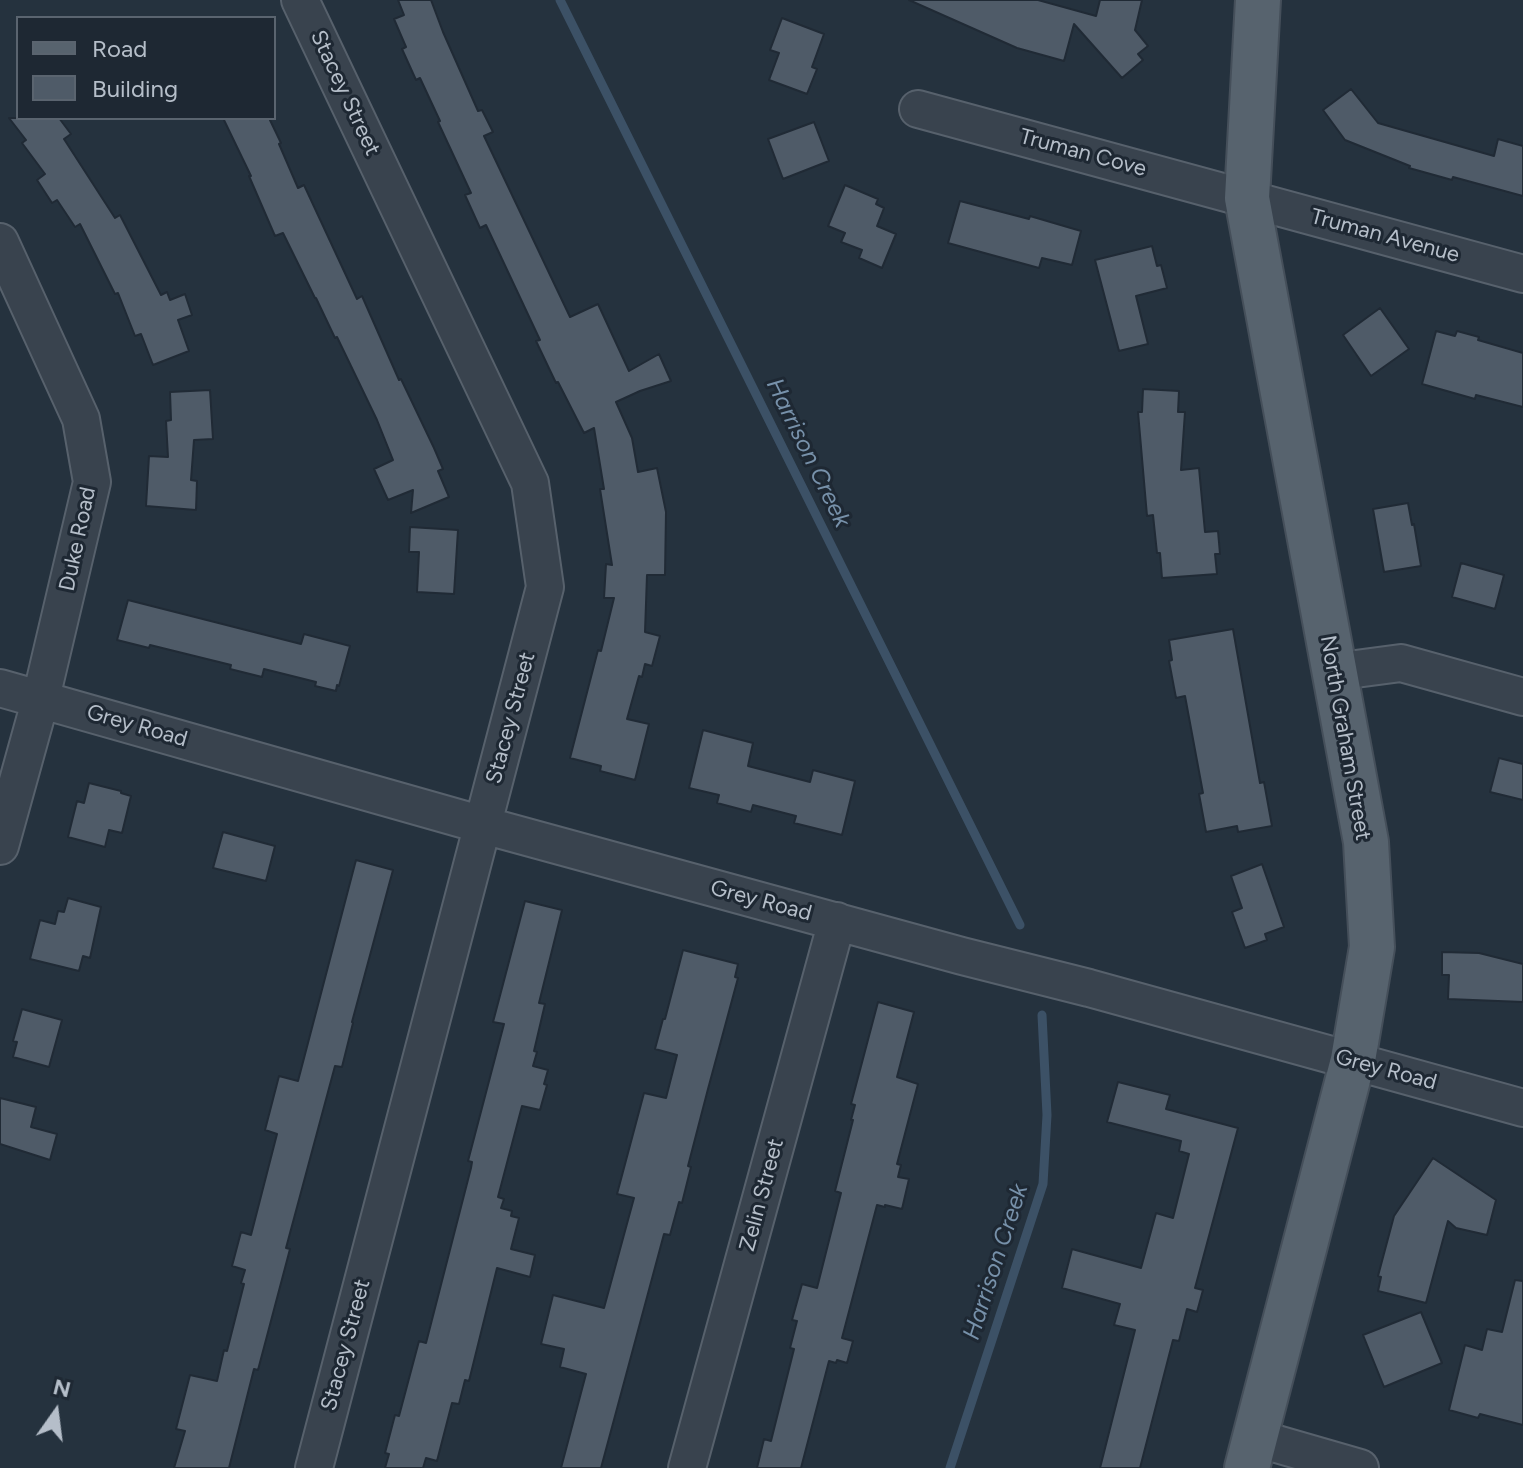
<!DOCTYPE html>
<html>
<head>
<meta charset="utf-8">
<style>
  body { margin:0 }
  #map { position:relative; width:1523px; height:1468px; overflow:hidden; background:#25323e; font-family:Figtree,sans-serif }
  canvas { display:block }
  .legend { position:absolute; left:16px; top:16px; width:260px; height:104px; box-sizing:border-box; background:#1e2833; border:2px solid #5a646f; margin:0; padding:10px 14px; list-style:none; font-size:24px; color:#b5bec9 }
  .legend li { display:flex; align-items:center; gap:16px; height:40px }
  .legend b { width:40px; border:2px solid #5a646f }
  .north { position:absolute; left:16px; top:1372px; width:80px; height:80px; -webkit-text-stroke:6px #1e2833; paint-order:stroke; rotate:14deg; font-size:22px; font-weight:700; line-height:32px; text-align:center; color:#b5bec9 }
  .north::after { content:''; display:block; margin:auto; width:28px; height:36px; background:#b5bec9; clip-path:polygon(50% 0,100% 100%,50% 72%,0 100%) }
</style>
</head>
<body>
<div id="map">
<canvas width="1523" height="1468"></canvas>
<ul class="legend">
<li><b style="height:10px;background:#57636e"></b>Road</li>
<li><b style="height:22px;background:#4f5b68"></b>Building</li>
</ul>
<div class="north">N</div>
</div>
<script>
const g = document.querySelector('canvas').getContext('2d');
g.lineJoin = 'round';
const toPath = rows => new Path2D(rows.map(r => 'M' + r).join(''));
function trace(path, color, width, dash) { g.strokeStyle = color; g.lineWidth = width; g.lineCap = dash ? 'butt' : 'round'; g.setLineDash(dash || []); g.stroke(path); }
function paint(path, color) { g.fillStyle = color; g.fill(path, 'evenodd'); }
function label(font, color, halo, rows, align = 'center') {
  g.font = font + ' Figtree,sans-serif'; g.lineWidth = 6; g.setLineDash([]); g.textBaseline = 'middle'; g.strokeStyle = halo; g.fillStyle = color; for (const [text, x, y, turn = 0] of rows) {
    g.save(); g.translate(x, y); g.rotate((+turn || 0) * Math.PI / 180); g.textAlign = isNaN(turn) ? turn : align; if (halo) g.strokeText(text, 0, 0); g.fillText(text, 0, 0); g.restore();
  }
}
const stream = toPath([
  [560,0,1020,925],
  [950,1468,1043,1184,1047,1115,1042,1015]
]);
const building = toPath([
  [398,0,431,0,443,32,478,111,482,110,493,132,484,136,570,317,598,304,629,371,659,354,671,381,640,391,616,402,632,438,638,472,657,468,666,512,665,575,647,575,645,632,660,636,652,666,645,664,642,677,639,676,627,719,649,724,635,780,600,771,601,766,570,758,598,650,601,651,614,598,604,598,606,564,612,565,600,489,604,489,594,428,584,433,558,382,556,383,536,341,540,340,486,225,480,228,465,195,471,193,438,122,440,121,420,78,416,80,402,49,406,47,394,19,404,15,398,0],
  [909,0,1038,0,1096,16,1100,0,1142,0,1135,30,1148,46,1138,54,1143,60,1122,78,1074,24,1064,61,1017,48,909,0],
  [782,18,824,34,812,67,817,69,807,94,769,80,779,53,770,50,782,18],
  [1351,89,1378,123,1494,156,1498,139,1523,146,1523,196,1453,177,1452,180,1409,168,1410,166,1345,140,1323,110,1351,89],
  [9,118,59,118,71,134,64,139,115,218,120,215,161,295,167,292,170,300,185,294,192,315,178,320,189,351,153,365,141,334,135,336,118,293,115,294,80,224,75,227,57,200,52,203,37,180,45,174,22,143,26,140,9,118],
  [223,118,269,118,281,143,279,144,298,188,304,185,357,299,362,296,399,380,401,379,434,448,443,469,438,471,449,497,411,513,413,490,388,500,374,469,393,460,377,420,337,337,335,338,316,298,315,298,283,233,275,236,249,176,251,176,223,118],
  [814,122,829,161,783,179,768,139,814,122],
  [845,185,878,199,876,204,884,208,877,226,896,234,882,268,859,258,862,250,841,242,845,233,828,226,845,185],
  [960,201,1029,219,1030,216,1081,231,1072,265,1042,258,1039,268,948,243,960,201],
  [1152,246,1157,266,1161,265,1167,288,1136,296,1148,344,1119,351,1095,260,1152,246],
  [1380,308,1409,349,1371,376,1343,335,1380,308],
  [1436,331,1455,336,1457,331,1479,337,1478,340,1523,353,1523,407,1476,395,1475,399,1422,384,1436,331],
  [1143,389,1179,391,1178,412,1185,412,1181,470,1199,468,1205,532,1218,531,1220,554,1215,554,1217,574,1162,578,1160,553,1157,553,1153,515,1147,516,1138,412,1142,412,1143,389],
  [210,390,213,439,194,440,191,480,197,481,196,510,146,506,149,456,168,457,166,421,171,420,170,392,210,390],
  [1408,503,1412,525,1414,524,1421,566,1384,572,1373,509,1408,503],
  [410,527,458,530,454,594,417,592,419,552,409,552,410,527],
  [1461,563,1504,575,1495,609,1452,597,1461,563],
  [128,600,301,644,304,634,350,646,339,686,337,685,336,691,315,686,316,682,264,669,262,677,230,669,231,665,150,645,149,648,117,640,128,600],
  [1233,629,1260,783,1264,782,1272,826,1238,832,1237,826,1206,832,1199,794,1203,793,1185,696,1176,698,1169,661,1172,660,1169,640,1233,629],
  [703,730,753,743,748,766,810,782,813,770,855,781,842,835,794,823,796,816,753,805,751,812,717,803,719,795,689,788,703,730],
  [1499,758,1523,764,1523,800,1490,792,1499,758],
  [89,783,121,791,121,793,131,796,122,833,109,830,105,847,68,837,77,801,84,803,89,783],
  [223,832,275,846,266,881,213,868,223,832],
  [356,860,393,870,352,1022,353,1023,342,1067,335,1066,286,1248,290,1249,258,1370,254,1369,229,1468,174,1468,185,1431,176,1429,190,1375,217,1381,224,1350,227,1351,244,1284,241,1283,245,1270,232,1266,241,1232,251,1235,277,1134,265,1130,279,1076,298,1081,356,860],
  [1262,864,1284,927,1265,934,1267,940,1245,948,1232,912,1242,908,1231,876,1262,864],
  [68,898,101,907,90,958,83,956,79,971,30,959,40,920,55,924,58,911,64,912,68,898],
  [525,901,562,910,539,1003,545,1004,534,1051,537,1052,533,1066,548,1070,544,1084,547,1085,540,1110,522,1106,498,1197,504,1199,501,1208,512,1211,511,1216,519,1218,511,1249,535,1255,530,1277,497,1268,469,1381,465,1380,459,1404,452,1403,437,1461,426,1458,423,1468,385,1468,389,1454,385,1453,395,1415,399,1416,419,1341,426,1343,471,1168,472,1162,468,1161,504,1024,493,1022,525,901],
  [683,950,738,964,735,977,738,978,708,1089,688,1166,691,1167,682,1203,679,1202,670,1235,664,1234,601,1468,561,1468,586,1374,560,1367,564,1349,541,1344,553,1295,604,1308,634,1198,617,1194,644,1093,666,1098,677,1055,655,1049,663,1019,665,1019,683,950],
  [1442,952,1479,953,1523,964,1523,1002,1448,999,1449,975,1442,975,1442,952],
  [878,1002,914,1012,897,1077,918,1084,897,1164,901,1165,898,1177,909,1179,902,1209,885,1205,885,1207,877,1205,842,1338,853,1341,847,1363,837,1360,836,1363,829,1361,801,1468,757,1468,764,1439,771,1441,794,1349,790,1348,797,1321,792,1320,802,1284,817,1288,841,1193,835,1191,853,1120,851,1120,855,1105,851,1104,878,1002],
  [22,1009,62,1020,49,1067,13,1057,17,1042,13,1041,22,1009],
  [1118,1082,1170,1095,1166,1109,1238,1128,1195,1288,1203,1290,1197,1312,1187,1309,1179,1341,1173,1340,1140,1468,1100,1468,1135,1330,1114,1325,1120,1304,1062,1288,1072,1249,1141,1268,1156,1213,1173,1218,1189,1154,1179,1151,1181,1141,1107,1122,1118,1082],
  [0,1098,36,1107,31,1127,57,1134,50,1160,0,1144,0,1098],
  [1433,1158,1496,1200,1487,1235,1456,1228,1448,1221,1426,1303,1378,1291,1381,1277,1378,1276,1394,1216,1433,1158],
  [1515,1280,1523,1281,1523,1425,1480,1414,1478,1418,1449,1410,1465,1345,1482,1350,1487,1329,1502,1332,1515,1280],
  [1421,1312,1442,1363,1384,1387,1363,1335,1421,1312]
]);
const minor = toPath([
  [300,0,530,483,545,587,314,1468],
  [918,109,1523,274],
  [0,242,81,419,92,482,41,698,0,846],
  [1333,672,1401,663,1523,697],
  [0,688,483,825,962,956,1089,988,1523,1108],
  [1256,1438,1360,1468],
  [687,1468,837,921]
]);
const major = toPath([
  [1247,1468,1353,1060,1372,947,1366,842,1247,198,1258,0]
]);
const streetNames = [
  ["Stacey Street",345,93,65],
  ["Truman Cove",1083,153,15],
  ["Truman Avenue",1385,236,15],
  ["Duke Road",78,539,-78],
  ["Stacey Street",511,718,-75],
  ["Grey Road",137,726,16],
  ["North Graham Street",1345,738,80],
  ["Grey Road",761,901,15],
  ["Grey Road",1386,1070,15],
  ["Zelin Street",762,1195,-75],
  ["Stacey Street",346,1345,-75]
];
const waterNames = [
  ["Harrison Creek",808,453,64],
  ["Harrison Creek",996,1262,-72]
];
trace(stream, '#3c5166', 9);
paint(building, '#4f5b68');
trace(building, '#202a35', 2);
trace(minor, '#57616c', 40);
trace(major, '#454f5a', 48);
trace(minor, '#39434e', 36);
trace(major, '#57636e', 44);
label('22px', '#b5bec9', '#1e2833', streetNames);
label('italic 24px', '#7791aa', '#1e2833', waterNames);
</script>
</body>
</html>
